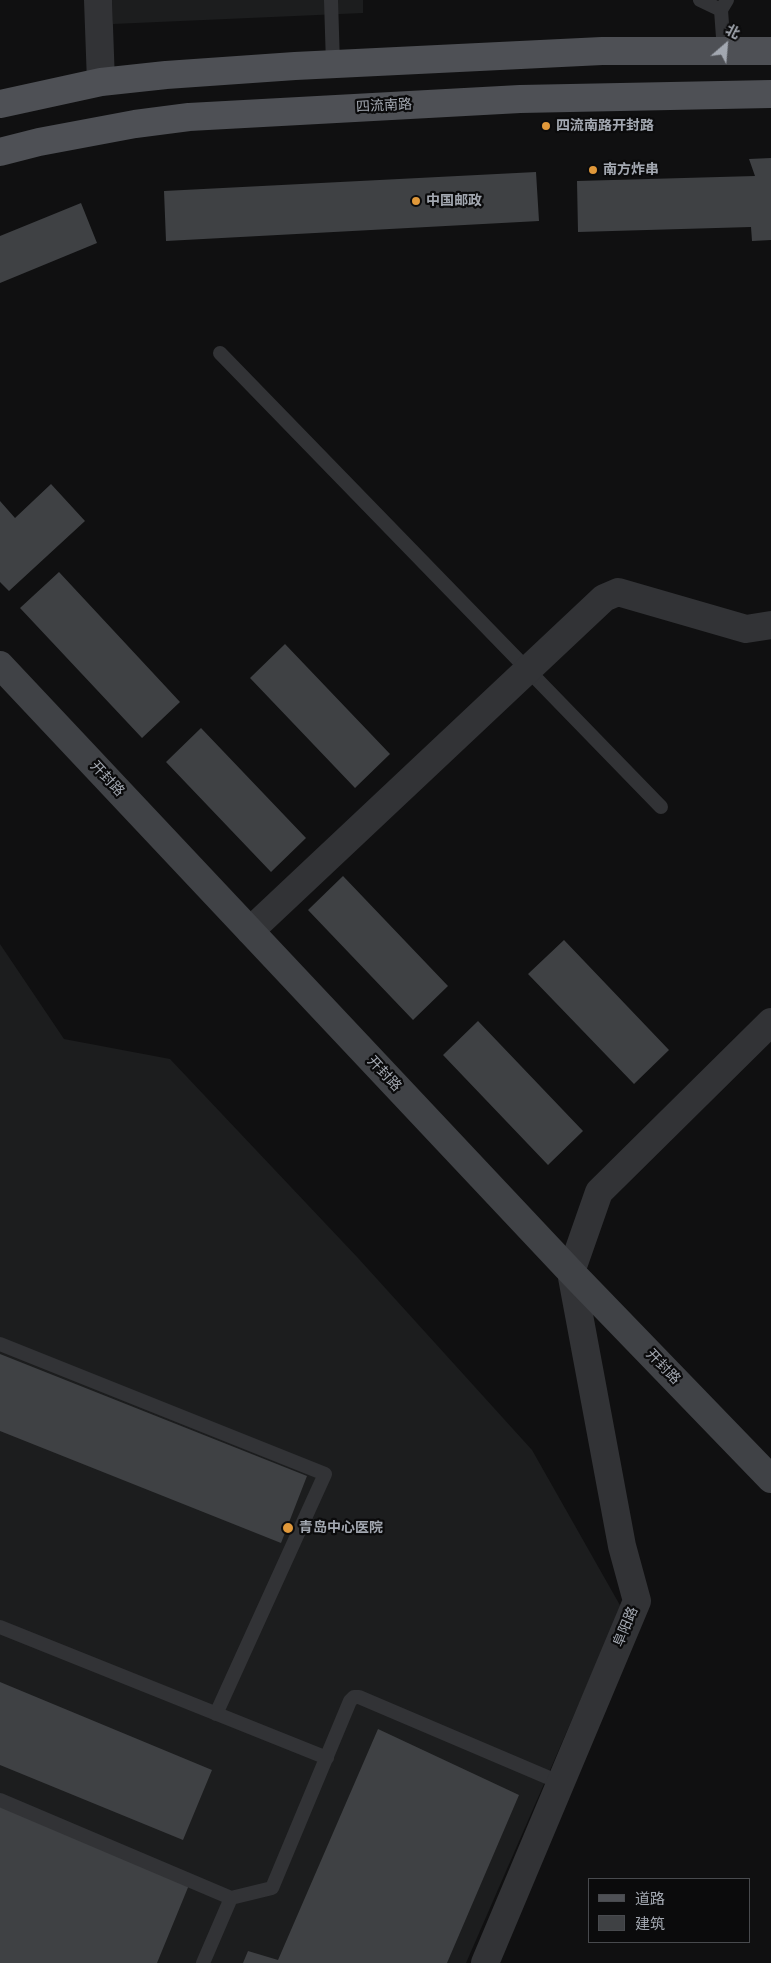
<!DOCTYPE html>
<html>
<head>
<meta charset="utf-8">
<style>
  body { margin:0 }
  #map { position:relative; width:771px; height:1963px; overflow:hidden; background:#101011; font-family:Manrope,"Noto Sans SC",sans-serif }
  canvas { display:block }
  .legend { position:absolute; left:588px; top:1878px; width:162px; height:65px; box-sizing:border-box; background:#0b0b0c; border:1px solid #484a4e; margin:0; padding:6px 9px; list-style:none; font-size:15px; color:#a3a8b1 }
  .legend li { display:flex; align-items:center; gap:10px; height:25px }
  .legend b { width:25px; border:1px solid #484a4e }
  .north { position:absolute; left:701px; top:20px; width:50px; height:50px; -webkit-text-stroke:4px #0b0b0c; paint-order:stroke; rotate:27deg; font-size:14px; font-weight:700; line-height:20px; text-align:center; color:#a3a8b1 }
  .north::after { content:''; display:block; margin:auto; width:18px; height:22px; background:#a3a8b1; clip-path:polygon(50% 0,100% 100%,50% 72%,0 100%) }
</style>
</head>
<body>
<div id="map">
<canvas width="771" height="1963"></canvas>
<ul class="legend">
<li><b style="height:6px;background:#4e5055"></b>道路</li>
<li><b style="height:14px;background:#3f4144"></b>建筑</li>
</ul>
<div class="north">北</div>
</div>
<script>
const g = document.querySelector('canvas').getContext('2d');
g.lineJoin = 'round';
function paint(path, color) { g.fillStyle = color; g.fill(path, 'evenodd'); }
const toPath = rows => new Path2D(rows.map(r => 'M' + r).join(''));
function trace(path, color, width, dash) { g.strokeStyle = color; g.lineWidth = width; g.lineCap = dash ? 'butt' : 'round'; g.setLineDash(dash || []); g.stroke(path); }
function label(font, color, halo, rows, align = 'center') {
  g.font = font + ' Manrope,"Noto Sans SC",sans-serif'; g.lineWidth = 4.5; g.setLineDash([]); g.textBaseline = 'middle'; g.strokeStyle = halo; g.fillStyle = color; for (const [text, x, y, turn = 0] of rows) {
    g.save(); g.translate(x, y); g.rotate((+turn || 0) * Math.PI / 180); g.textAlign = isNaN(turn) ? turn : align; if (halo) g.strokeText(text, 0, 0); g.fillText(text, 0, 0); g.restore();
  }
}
const built = toPath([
  [112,0,363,0,363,13,113,24],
  [0,944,64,1039,170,1059,358,1258,532,1450,621,1607,466,1963,0,1963]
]);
const building = toPath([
  [771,158,771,240,752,241,751,227,578,232,577,181,755,176,749,159],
  [536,172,539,221,166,241,164,191],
  [81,203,97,243,0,283,0,236],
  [51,484,85,521,9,591,0,582,0,501,15,518],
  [59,572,180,702,142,738,20,608],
  [285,644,390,754,355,788,250,678],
  [201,728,306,838,271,872,166,762],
  [343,876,448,986,413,1020,308,910],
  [564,940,669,1050,634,1084,528,974],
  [478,1021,583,1131,548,1165,443,1055],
  [0,1354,307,1476,281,1543,0,1431],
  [0,1682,212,1770,183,1840,0,1765],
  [378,1729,519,1795,447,1963,243,1963,248,1951,278,1960],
  [0,1806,189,1885,157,1963,0,1963]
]);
const lane = toPath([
  [331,0,333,64],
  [700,0,721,10],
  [724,51,721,10,727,0],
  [220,353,661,807],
  [0,1344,325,1474,216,1714],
  [0,1627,327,1758],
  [0,1800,231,1898,203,1963],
  [231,1898,272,1888,350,1701,354,1697,359,1697,561,1783]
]);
const street = toPath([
  [98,0,101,82],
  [250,931,604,598,618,592,746,629,771,625],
  [485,1963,637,1601,622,1546,571,1272,599,1192,771,1022]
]);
const secondary = toPath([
  [0,665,571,1272,771,1479]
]);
const primary = toPath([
  [0,104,101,82,166,75,295,66,602,51,771,51],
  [0,152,39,142,135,124,189,117,520,99,771,94]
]);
const markers = [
  [546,126,5,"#e0983a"],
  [593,170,5,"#e0983a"],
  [416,201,5,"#e0983a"],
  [288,1528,6,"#e0983a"]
];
const streetNames = [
  ["四流南路",384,106,-3],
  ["开封路",107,779,47],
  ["开封路",384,1074,47],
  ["开封路",663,1367,46],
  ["阜阳路",626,1627,-67]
];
const poiNames = [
  ["四流南路开封路",556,126],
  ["南方炸串",603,170],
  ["中国邮政",426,201],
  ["青岛中心医院",299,1528]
];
paint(built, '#1c1d1e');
paint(building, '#3f4144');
trace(lane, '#323336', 14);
trace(street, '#323336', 28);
trace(secondary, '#404246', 28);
trace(primary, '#4e5055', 28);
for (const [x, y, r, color] of markers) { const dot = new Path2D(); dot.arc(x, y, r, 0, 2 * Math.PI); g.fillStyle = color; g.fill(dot); trace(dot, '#0b0b0c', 2); }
label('14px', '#a3a8b1', '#0b0b0c', streetNames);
label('bold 14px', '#a3a8b1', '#0b0b0c', poiNames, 'left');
</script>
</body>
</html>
